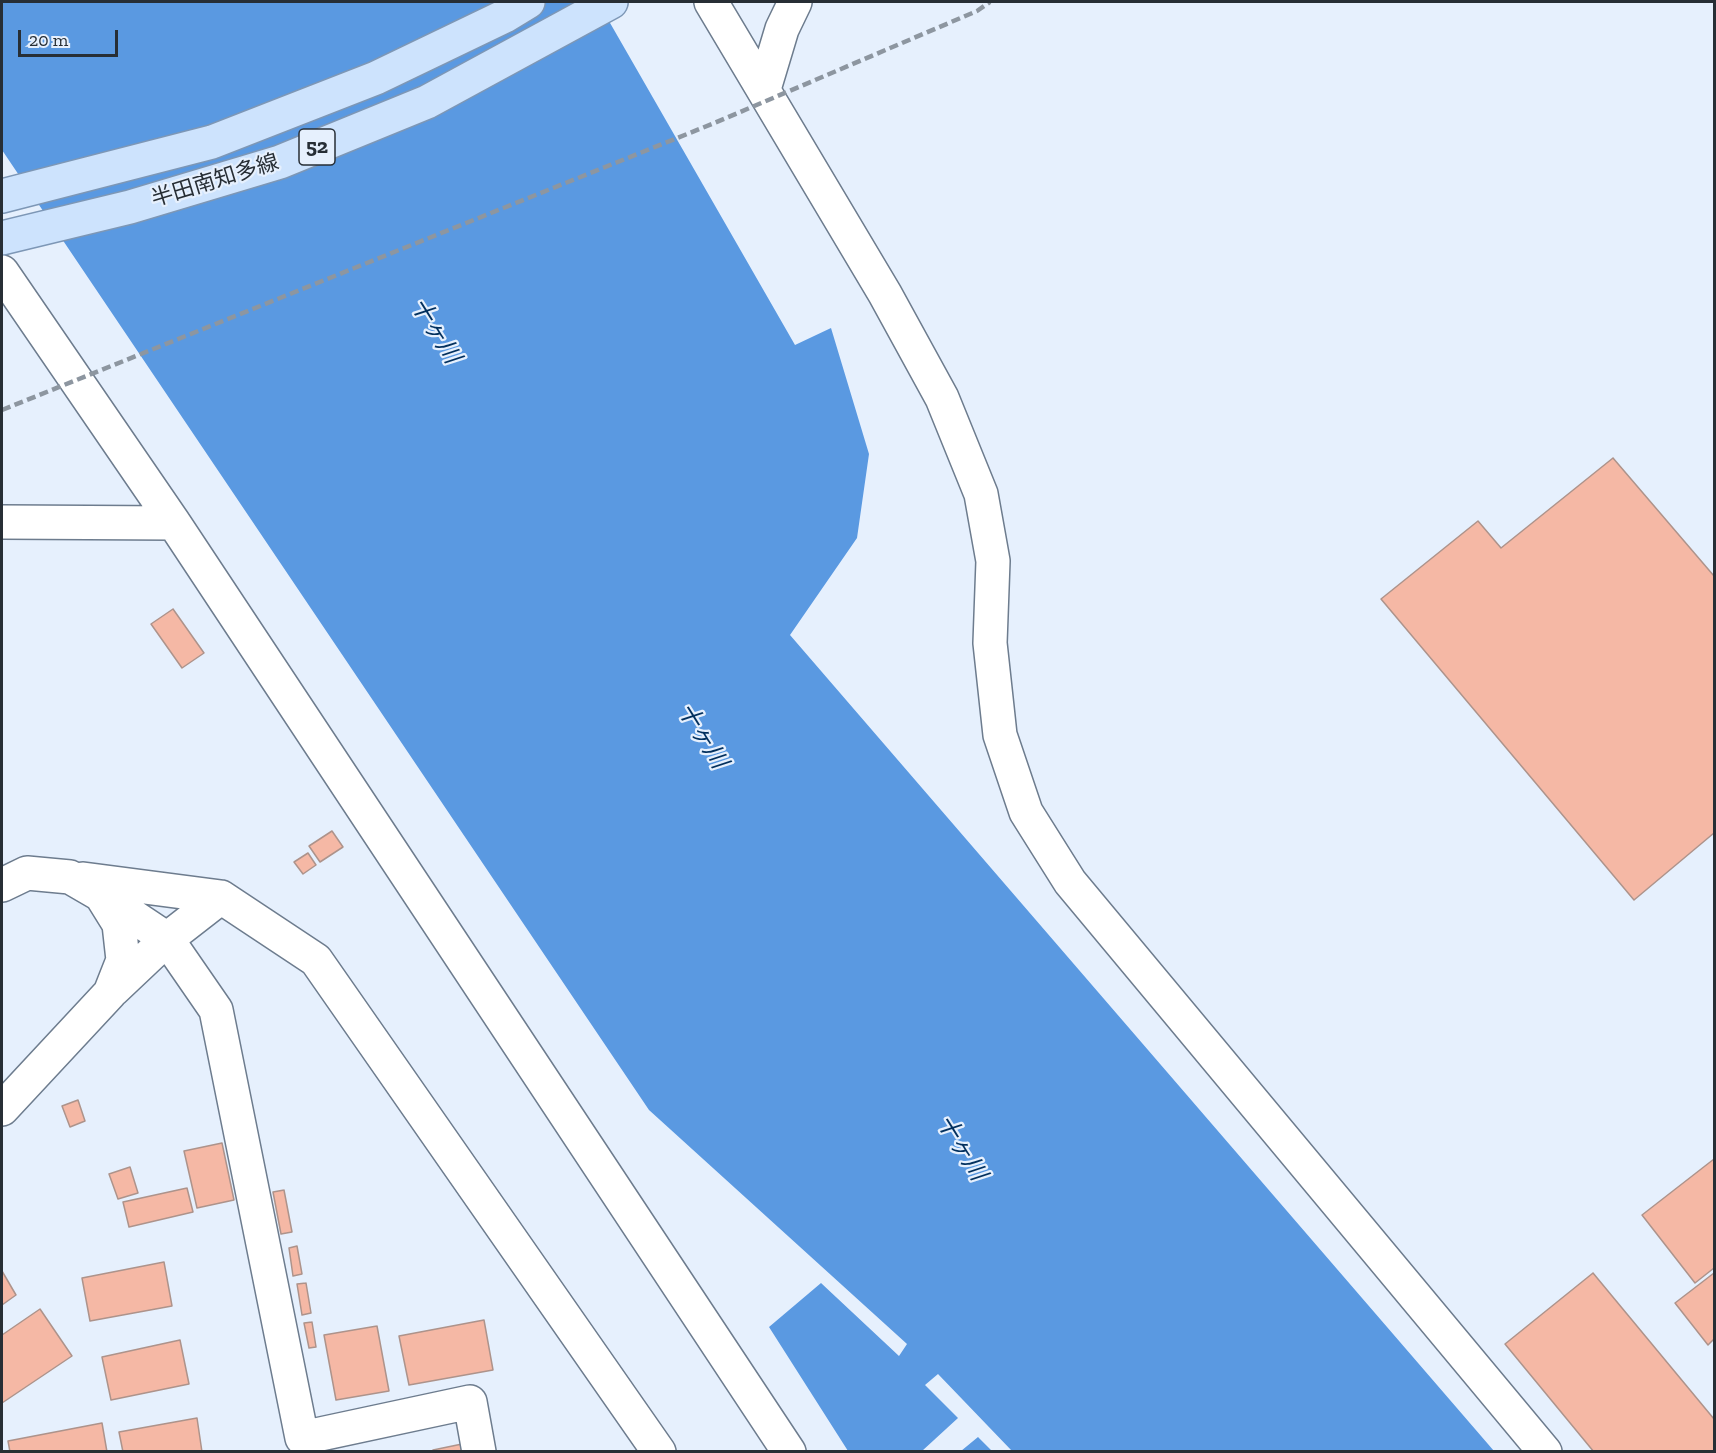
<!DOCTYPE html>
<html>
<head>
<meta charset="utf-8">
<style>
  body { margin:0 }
  #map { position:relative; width:1716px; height:1453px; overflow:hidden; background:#e6f0fd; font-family:"Zilla Slab",serif }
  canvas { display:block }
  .frame { position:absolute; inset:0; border:3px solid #272e35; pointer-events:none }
  .scale { position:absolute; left:18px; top:30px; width:100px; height:27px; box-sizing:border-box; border:3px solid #272e35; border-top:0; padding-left:8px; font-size:18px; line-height:21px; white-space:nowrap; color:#272e35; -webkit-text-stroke:4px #e6f0fd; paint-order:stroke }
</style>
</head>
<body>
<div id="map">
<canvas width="1716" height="1453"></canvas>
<div class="frame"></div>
<div class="scale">20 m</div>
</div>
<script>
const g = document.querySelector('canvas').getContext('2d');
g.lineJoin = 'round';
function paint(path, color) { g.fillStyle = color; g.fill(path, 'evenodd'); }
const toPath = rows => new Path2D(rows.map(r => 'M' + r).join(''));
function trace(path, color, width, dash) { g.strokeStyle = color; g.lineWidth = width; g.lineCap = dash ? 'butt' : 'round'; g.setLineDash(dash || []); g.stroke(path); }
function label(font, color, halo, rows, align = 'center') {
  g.font = font + ' "Zilla Slab","Noto Sans JP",serif'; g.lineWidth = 4.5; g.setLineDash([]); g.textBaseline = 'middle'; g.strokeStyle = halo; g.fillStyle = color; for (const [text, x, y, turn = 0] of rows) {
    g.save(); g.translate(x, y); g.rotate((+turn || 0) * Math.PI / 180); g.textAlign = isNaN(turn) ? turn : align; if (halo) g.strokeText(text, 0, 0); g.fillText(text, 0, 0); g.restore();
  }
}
const water = toPath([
  [2,2,598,2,795,345,831,328,869,454,857,538,790,635,1494,1451,1012,1451,938,1374,925,1385,958,1418,922,1451,848,1451,769,1327,821,1283,899,1356,907,1344,649,1110,2,150],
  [978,1437,992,1451,961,1451]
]);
const building = toPath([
  [1613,458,1714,576,1714,833,1634,900,1381,599,1478,521,1501,548,1613,458],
  [173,609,204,653,182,668,151,624,173,609],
  [332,831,343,847,320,862,309,846,332,831],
  [308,853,316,865,303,874,294,862,308,853],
  [78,1100,85,1121,70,1127,62,1106,78,1100],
  [222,1143,234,1200,197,1208,184,1151,222,1143],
  [1714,1159,1714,1268,1695,1283,1642,1215,1714,1159],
  [130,1167,138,1193,118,1199,109,1174,130,1167],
  [187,1188,193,1212,129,1227,123,1202,187,1188],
  [284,1190,292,1232,281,1234,273,1192,284,1190],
  [297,1246,302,1274,293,1276,289,1248,297,1246],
  [164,1262,172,1306,90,1321,82,1278,164,1262],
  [2,1271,16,1295,2,1305,2,1271],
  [1593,1273,1714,1419,1714,1452,1594,1452,1505,1344,1593,1273],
  [1714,1273,1714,1339,1708,1345,1675,1303,1714,1273],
  [306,1283,311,1313,302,1315,297,1284,306,1283],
  [40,1309,72,1356,2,1403,2,1335,40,1309],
  [484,1320,493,1370,409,1385,399,1336,484,1320],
  [312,1322,316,1347,309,1348,304,1323,312,1322],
  [377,1326,389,1391,336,1400,324,1335,377,1326],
  [180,1340,189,1384,111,1400,102,1357,180,1340],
  [197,1418,202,1452,123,1452,119,1432,197,1418],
  [102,1423,107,1452,10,1452,8,1441,102,1423],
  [462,1444,463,1452,434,1452,433,1450,462,1444]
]);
const minor = toPath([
  [711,2,885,294,942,398,981,494,993,561,990,643,1000,735,1026,812,1070,882,1545,1452],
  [764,89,782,29,795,2],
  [2,272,174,523,789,1452],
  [2,522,174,523],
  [83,879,221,897,167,939,113,990],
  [2,885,27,873,70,877,101,895,119,924,123,960,110,993,2,1109],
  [101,895,167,939,216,1010,302,1438,470,1402,479,1452],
  [221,897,316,960,659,1452]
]);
const major = toPath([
  [2,196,212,142,376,78,505,16,528,2],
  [2,238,130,207,280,162,427,102,611,2]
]);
const rail = toPath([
  [2,410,712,124,977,11,990,2]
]);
const shields = [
  [317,147,36]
];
const shieldNames = [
  ["52",317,147]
];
const streetNames = [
  ["半田南知多線",215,181,-17]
];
const waterNames = [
  ["十ヶ川",435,331,58],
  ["十ヶ川",702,736,58],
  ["十ヶ川",961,1148,58]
];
paint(water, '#5a99e1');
paint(building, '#f5b8a5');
trace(building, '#ad938b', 1.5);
trace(minor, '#6d7c8e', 36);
trace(major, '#7d97b6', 36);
trace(minor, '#fff', 33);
trace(major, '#cde3fd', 33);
trace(rail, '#8d96a0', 4.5, [9, 4.5]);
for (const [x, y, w] of shields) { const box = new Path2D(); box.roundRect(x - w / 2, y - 18, w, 36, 4.5); g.fillStyle = '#e6f0fd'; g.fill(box); trace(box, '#272e35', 1.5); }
label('bold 21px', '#272e35', null, shieldNames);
label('22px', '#272e35', '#e6f0fd', streetNames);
label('italic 24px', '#02305e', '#e6f0fd', waterNames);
</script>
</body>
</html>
